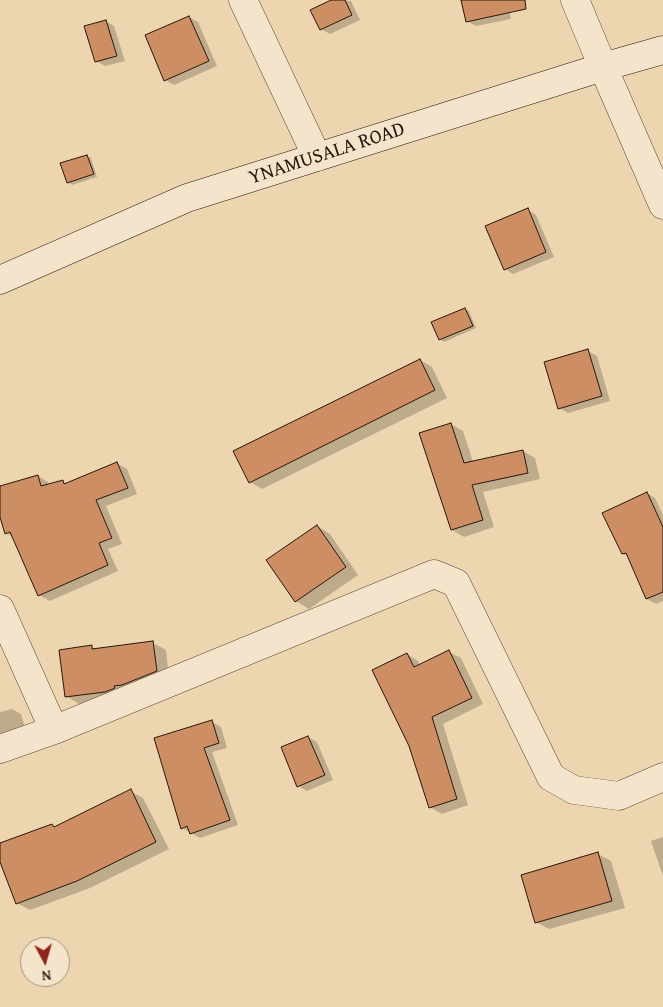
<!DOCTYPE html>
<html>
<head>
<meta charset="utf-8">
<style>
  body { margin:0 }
  #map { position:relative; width:663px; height:1007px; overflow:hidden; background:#edd6af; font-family:"Gentium Book Plus",serif }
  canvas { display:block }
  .north { position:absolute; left:20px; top:937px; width:50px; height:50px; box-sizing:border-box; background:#f3e4cb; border:1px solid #a2927f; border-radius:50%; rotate:174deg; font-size:14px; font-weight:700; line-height:20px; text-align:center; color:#28170d }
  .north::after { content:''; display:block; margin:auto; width:18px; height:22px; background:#8f2418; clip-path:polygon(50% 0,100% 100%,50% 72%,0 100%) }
</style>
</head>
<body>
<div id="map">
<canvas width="663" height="1007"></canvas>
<div class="north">N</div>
</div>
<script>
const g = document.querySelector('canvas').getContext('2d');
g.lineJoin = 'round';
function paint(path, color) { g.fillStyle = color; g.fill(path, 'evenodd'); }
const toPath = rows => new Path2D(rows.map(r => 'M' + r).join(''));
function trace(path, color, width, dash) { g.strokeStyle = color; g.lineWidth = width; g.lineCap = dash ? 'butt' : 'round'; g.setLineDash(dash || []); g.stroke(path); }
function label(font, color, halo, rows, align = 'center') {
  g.font = font + ' "Gentium Book Plus",serif'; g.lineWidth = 4; g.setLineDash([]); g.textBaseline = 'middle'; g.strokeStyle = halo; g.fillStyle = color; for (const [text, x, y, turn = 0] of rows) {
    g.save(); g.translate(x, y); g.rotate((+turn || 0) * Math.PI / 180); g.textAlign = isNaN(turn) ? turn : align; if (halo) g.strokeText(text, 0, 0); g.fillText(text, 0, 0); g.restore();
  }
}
const shadow = toPath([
  [334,0,351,1,360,20,330,34,321,29],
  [463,0,507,0,511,19,476,26,467,21],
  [189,17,198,22,217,66,174,85,165,80],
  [106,21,114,26,125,61,105,66,96,61],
  [87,156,91,158,97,177,72,185,68,182],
  [528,210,536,215,554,257,513,274,505,269],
  [465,309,469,311,476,328,444,342,440,339],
  [588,351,597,356,610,401,568,413,559,408],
  [420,360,432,367,447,398,262,489,250,482],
  [451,424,463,431,473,462,523,451,535,458,540,479,483,492,494,527,464,537,452,530,420,434],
  [116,463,127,469,137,494,106,506,122,544,108,549,118,571,50,601,39,595,13,537,6,533,0,512,0,487,38,476,48,482,49,485,62,481,67,484],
  [647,493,655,498,663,515,663,601,656,604,647,599,629,557,623,554],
  [317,526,330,534,358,575,309,609,296,601],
  [153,643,166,650,169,678,119,699,79,704,66,696,91,647,97,650],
  [449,652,461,658,483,704,443,724,468,805,442,814,430,807,407,654,418,661,420,665],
  [12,709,21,714,26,731,0,740,0,712],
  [212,722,221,727,227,748,212,752,238,825,200,838,182,828,155,739],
  [308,737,317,742,333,780,307,791,298,786],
  [130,791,143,798,169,849,90,888,30,910,17,903,0,859,0,845,52,825,56,827],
  [663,837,663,876,651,841],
  [598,854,611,861,625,908,549,929,536,922]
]);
const building = toPath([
  [331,0,345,0,352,15,320,30,310,10,331,0],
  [461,0,525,0,526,9,466,22,461,0],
  [189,16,209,61,164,81,145,35,189,16],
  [106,20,117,56,95,62,84,26,106,20],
  [87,155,94,174,67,183,60,163,87,155],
  [528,208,546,252,504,270,485,226,528,208],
  [465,308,473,326,439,340,431,322,465,308],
  [588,349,602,396,558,409,544,362,588,349],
  [420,359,435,390,249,483,233,451,420,359],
  [451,423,464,463,523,450,528,473,472,485,483,520,451,530,419,433,451,423],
  [117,462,128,488,96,500,112,538,99,543,108,565,38,596,10,532,5,534,0,517,0,486,38,475,41,486,63,480,64,484,117,462],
  [647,492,663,527,663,592,646,599,626,553,622,554,602,513,647,492],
  [317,525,346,567,295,602,266,560,317,525],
  [153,641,157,671,122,685,114,686,115,688,105,692,65,697,59,650,92,645,92,649,153,641],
  [449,650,472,698,432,717,457,799,429,808,409,746,372,670,407,653,414,667,449,650],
  [212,720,219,743,204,748,230,820,190,834,187,826,181,829,154,738,212,720],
  [308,736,325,775,297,787,281,747,308,736],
  [131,789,156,842,77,881,16,904,0,862,0,843,52,824,54,827,131,789],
  [598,852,612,901,535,923,521,875,598,852]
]);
const minor = toPath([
  [243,0,317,157],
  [603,67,663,205],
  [0,609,54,730],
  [0,749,54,730,434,574,456,583,551,777,574,790,619,796,663,777]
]);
const tertiary = toPath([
  [575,0,603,67]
]);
const secondary = toPath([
  [0,280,187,198,603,67,663,50]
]);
const streetNames = [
  ["YNAMUSALA ROAD",327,154,-18]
];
paint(shadow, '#0003');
paint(building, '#cd8e64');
trace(building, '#28170d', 1);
trace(minor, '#594736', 29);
trace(tertiary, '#594736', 29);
trace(secondary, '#28170d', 29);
trace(minor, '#f3e4cb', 28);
trace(tertiary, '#f3e4cb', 28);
trace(secondary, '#f3e4cb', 28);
label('20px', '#28170d', '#f3e4cb', streetNames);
</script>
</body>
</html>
